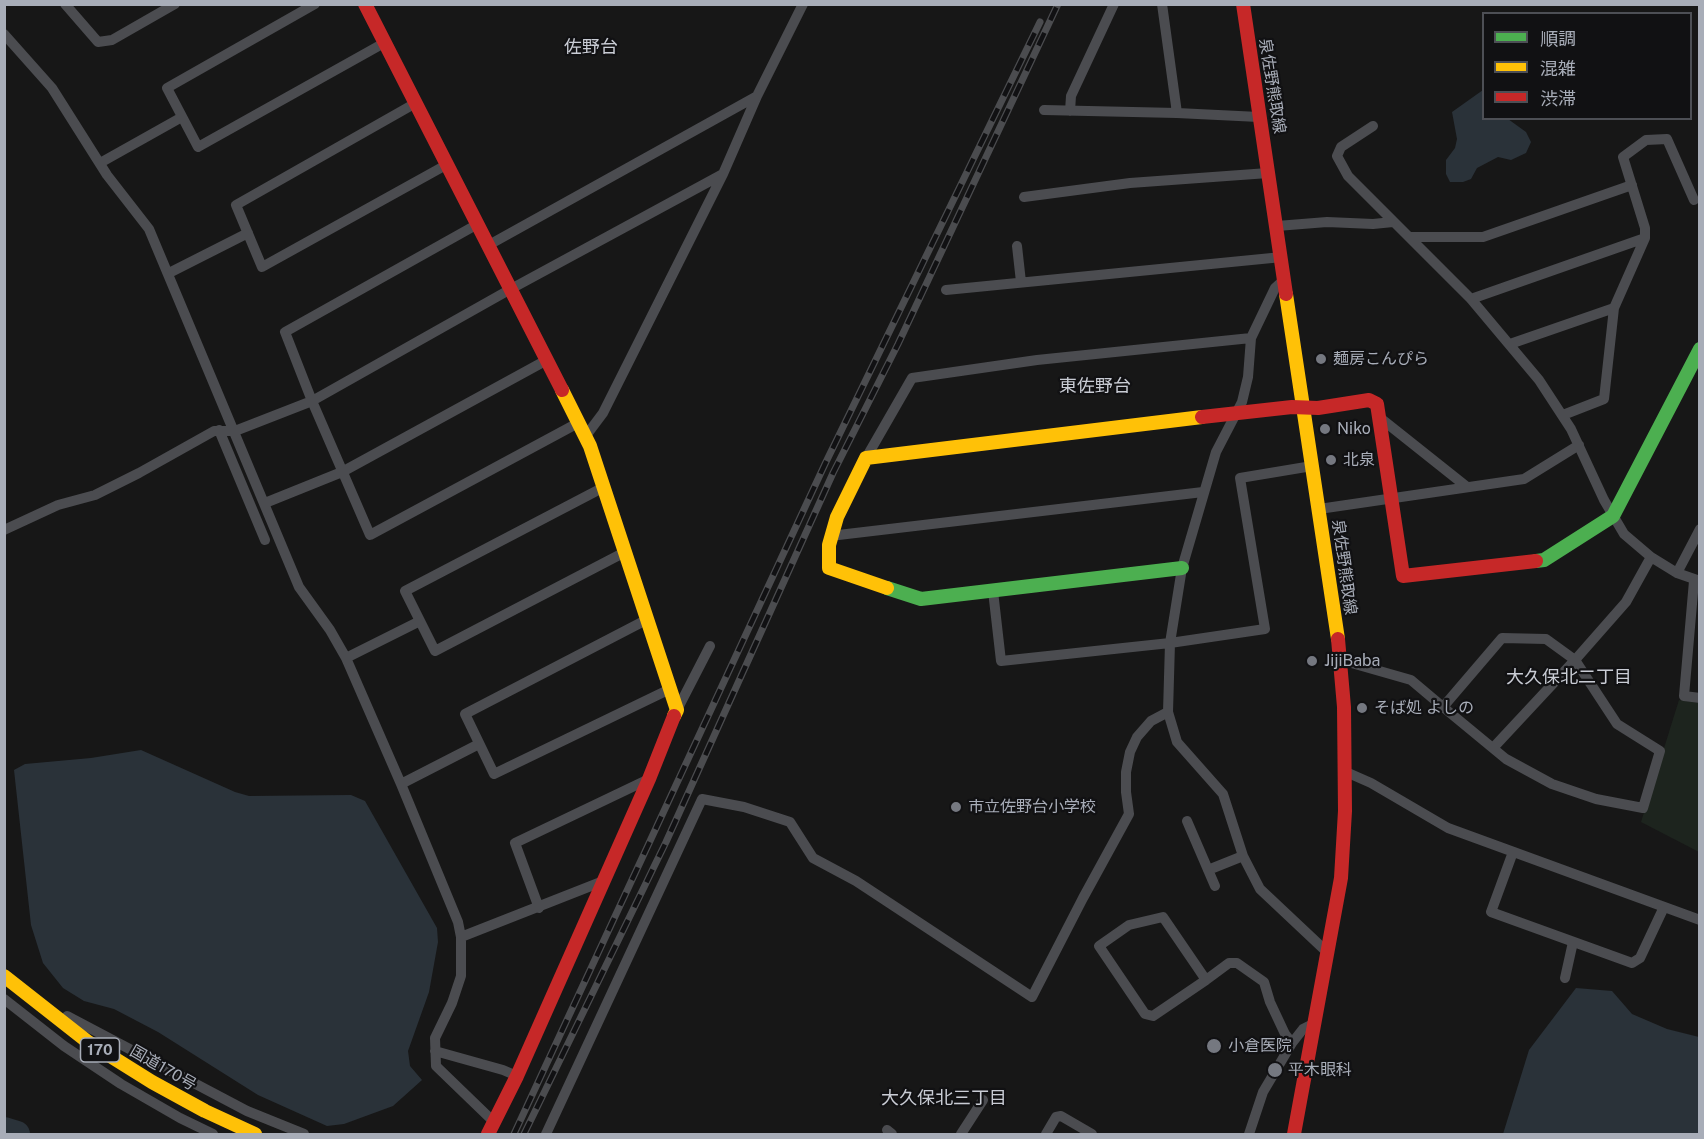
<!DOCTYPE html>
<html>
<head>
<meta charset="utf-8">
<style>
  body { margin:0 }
  #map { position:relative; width:1704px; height:1139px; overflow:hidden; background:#171717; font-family:"Public Sans","Noto Sans JP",sans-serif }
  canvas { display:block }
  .frame { position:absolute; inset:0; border:6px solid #a8adb8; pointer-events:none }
  .legend { position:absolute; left:1482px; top:12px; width:210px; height:108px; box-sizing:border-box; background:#111113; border:2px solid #4d4f55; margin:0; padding:8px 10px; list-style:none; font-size:18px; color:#a8adb8 }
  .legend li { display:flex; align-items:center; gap:12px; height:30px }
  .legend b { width:30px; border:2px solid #4d4f55 }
</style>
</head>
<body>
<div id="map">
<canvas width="1704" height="1139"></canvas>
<div class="frame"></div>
<ul class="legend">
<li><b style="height:8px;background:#4caf50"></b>順調</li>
<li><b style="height:8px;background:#ffc107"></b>混雑</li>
<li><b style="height:8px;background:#c62828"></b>渋滞</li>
</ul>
</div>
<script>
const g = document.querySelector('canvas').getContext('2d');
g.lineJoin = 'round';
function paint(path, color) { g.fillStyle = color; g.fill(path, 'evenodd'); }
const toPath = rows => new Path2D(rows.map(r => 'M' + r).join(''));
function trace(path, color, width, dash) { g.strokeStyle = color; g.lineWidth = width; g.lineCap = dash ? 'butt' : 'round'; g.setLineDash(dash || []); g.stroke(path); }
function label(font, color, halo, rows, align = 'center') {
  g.font = font + ' "Public Sans","Noto Sans JP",sans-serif'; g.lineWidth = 4.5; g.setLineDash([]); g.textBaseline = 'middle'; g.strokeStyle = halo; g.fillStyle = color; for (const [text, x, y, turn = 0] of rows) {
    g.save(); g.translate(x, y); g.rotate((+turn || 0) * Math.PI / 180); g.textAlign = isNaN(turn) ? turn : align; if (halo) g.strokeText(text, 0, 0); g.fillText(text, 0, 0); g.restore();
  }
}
const green = toPath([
  [1679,700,1699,703,1699,852,1641,822]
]);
const water = toPath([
  [1483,90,1484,118,1508,119,1526,132,1531,142,1526,153,1511,160,1498,157,1477,168,1471,179,1463,182,1450,182,1446,174,1446,160,1455,148,1457,139,1452,112],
  [141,750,235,792,249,796,351,795,365,801,437,928,438,942,429,992,408,1051,410,1066,422,1080,393,1106,344,1124,327,1126,258,1095,158,1032,114,1009,84,1001,63,988,43,963,31,925,14,770,25,764,91,758],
  [1576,988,1612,991,1632,1014,1667,1029,1699,1037,1699,1134,1503,1134,1529,1050]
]);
const river = toPath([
  [4,1130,17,1134]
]);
const street = toPath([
  [65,4,98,42,112,40,175,4],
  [315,4,167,88,198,147,384,43],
  [1162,4,1177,113],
  [4,34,52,88,107,175,149,229,299,587,330,630,346,658,401,784,458,922,461,937,461,976,452,1003,435,1038,436,1066,495,1123],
  [414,104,236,205,262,267,446,165],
  [1044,110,1177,113,1259,117],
  [1070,111,1071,96,1114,4],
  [1373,126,1341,147,1337,156,1348,176,1471,299,1539,380,1571,429,1604,500,1624,534,1651,557,1677,573,1700,581],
  [100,163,182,117],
  [1024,197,1130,183,1268,173],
  [476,225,285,332,312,401,370,535,578,423],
  [1277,226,1327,222,1373,224,1393,222],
  [1409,237,1483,237,1632,185],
  [487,246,757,96],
  [1017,246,1021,282],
  [169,273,248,233],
  [1285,279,1275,288,1251,338,1248,377,1242,402,1216,452,1182,568,1170,643,1168,712,1177,742,1223,794,1243,856,1260,889,1328,953],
  [946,290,1282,257],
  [1471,299,1645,238],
  [1510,344,1614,308],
  [1563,415,1604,399,1614,308,1645,238,1645,228,1623,157,1646,140,1667,139,1694,200],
  [1379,417,1467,487],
  [219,430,265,540],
  [585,437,603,413,723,174,757,96,803,4],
  [866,458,912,378,1037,360,1251,338],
  [604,487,405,591,435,651,625,552],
  [265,503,342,472,545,361],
  [1319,509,1524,479,1579,445],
  [4,530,58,505,95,495,139,473,214,431,235,431,312,401,509,290,723,174],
  [830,536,1203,492],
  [1677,573,1700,529],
  [1694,581,1684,696,1700,698],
  [993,591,1001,661,1170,643,1265,629,1240,478,1312,466],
  [646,620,465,714,494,774,670,689],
  [346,658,420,621],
  [1341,660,1411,680,1443,707,1506,759,1552,784,1596,799,1643,808,1660,751,1617,724,1575,660,1546,639,1502,638,1443,707],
  [677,710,710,646],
  [1493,748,1575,660,1626,602,1651,557],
  [1346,772,1371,783,1448,828,1700,920],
  [401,784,479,744],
  [1187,821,1215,886],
  [1513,852,1491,912,1632,963,1640,958,1664,907],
  [1208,870,1243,856],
  [539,908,515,843,649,779],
  [461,937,601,882],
  [1565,978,1573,942],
  [1206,980,1163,917,1129,925,1099,946,1145,1014,1153,1016,1206,980,1229,963,1237,963,1264,982,1270,1002,1285,1034,1292,1043],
  [4,999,64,1046,121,1084,180,1118,213,1134],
  [67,1016,247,1111,304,1134],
  [435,1051,503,1070,517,1076],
  [887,1130,892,1134],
  [546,1134,702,799,744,807,790,822,813,858,856,881,1032,997,1083,898,1129,814,1126,792,1126,772,1130,752,1137,737,1151,721,1168,712],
  [961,1134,983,1100],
  [1046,1134,1056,1117,1061,1116,1092,1134],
  [1249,1134,1263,1092,1292,1043,1303,1029,1315,1023]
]);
const fast = toPath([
  [1536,561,1544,560,1613,516,1700,349],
  [887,588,921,599,1182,568]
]);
const slow = toPath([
  [1286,294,1338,639],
  [562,390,590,446,677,710,674,716],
  [887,588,829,568,829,545,837,517,866,458,1202,417],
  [4,976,88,1042,152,1082,205,1111,255,1134]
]);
const jam = toPath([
  [365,4,562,390],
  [1243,4,1286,294],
  [1202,417,1292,407,1318,408,1369,400,1377,404,1403,576,1536,561],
  [488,1134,517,1076,649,779,674,716],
  [1294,1134,1341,878,1345,811,1344,707,1338,639]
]);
const rail = toPath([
  [514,1134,825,464,1040,22],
  [524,1134,666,842,833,473,898,344,1058,4]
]);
const markers = [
  [1321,359,6,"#757880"],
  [1325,429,6,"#757880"],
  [1331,460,6,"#757880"],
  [1312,661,6,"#757880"],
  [1362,708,6,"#757880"],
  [956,807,6,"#757880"],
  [1214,1046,8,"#757880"],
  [1275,1070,8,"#757880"]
];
const shields = [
  [100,1050,39]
];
const shieldNames = [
  ["170",100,1050]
];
const streetNames = [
  ["泉佐野熊取線",1272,86,81],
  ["泉佐野熊取線",1344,567,82],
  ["国道170号",163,1068,30]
];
const poiNames = [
  ["麺房こんぴら",1333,359],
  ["Niko",1337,429],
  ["北泉",1343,460],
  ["JijiBaba",1324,661],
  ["そば処 よしの",1374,708],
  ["市立佐野台小学校",968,807],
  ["小倉医院",1228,1046],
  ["平木眼科",1288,1070]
];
const neighbourhoodNames = [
  ["佐野台",591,47],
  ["東佐野台",1095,386],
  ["大久保北二丁目",1569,677],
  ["大久保北三丁目",944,1098]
];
paint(green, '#1d241e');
paint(water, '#2a3239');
trace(river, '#2a3239', 26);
trace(street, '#4b4c50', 10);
trace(fast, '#4caf50', 14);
trace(slow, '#ffc107', 14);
trace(jam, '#c62828', 14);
trace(rail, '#4b4c4f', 7);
trace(rail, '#111113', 4.5, [14]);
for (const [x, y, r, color] of markers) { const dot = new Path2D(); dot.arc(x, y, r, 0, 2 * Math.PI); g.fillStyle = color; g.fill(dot); trace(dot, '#111113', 2); }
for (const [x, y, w] of shields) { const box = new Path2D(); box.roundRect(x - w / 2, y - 12, w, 24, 4.5); g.fillStyle = '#111113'; g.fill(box); trace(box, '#a8adb8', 1.5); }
label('bold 15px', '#a8adb8', null, shieldNames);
label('16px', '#a8adb8', '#111113', streetNames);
label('16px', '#a8adb8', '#111113', poiNames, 'left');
label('18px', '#c9ccd4', '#111113', neighbourhoodNames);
</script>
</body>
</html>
